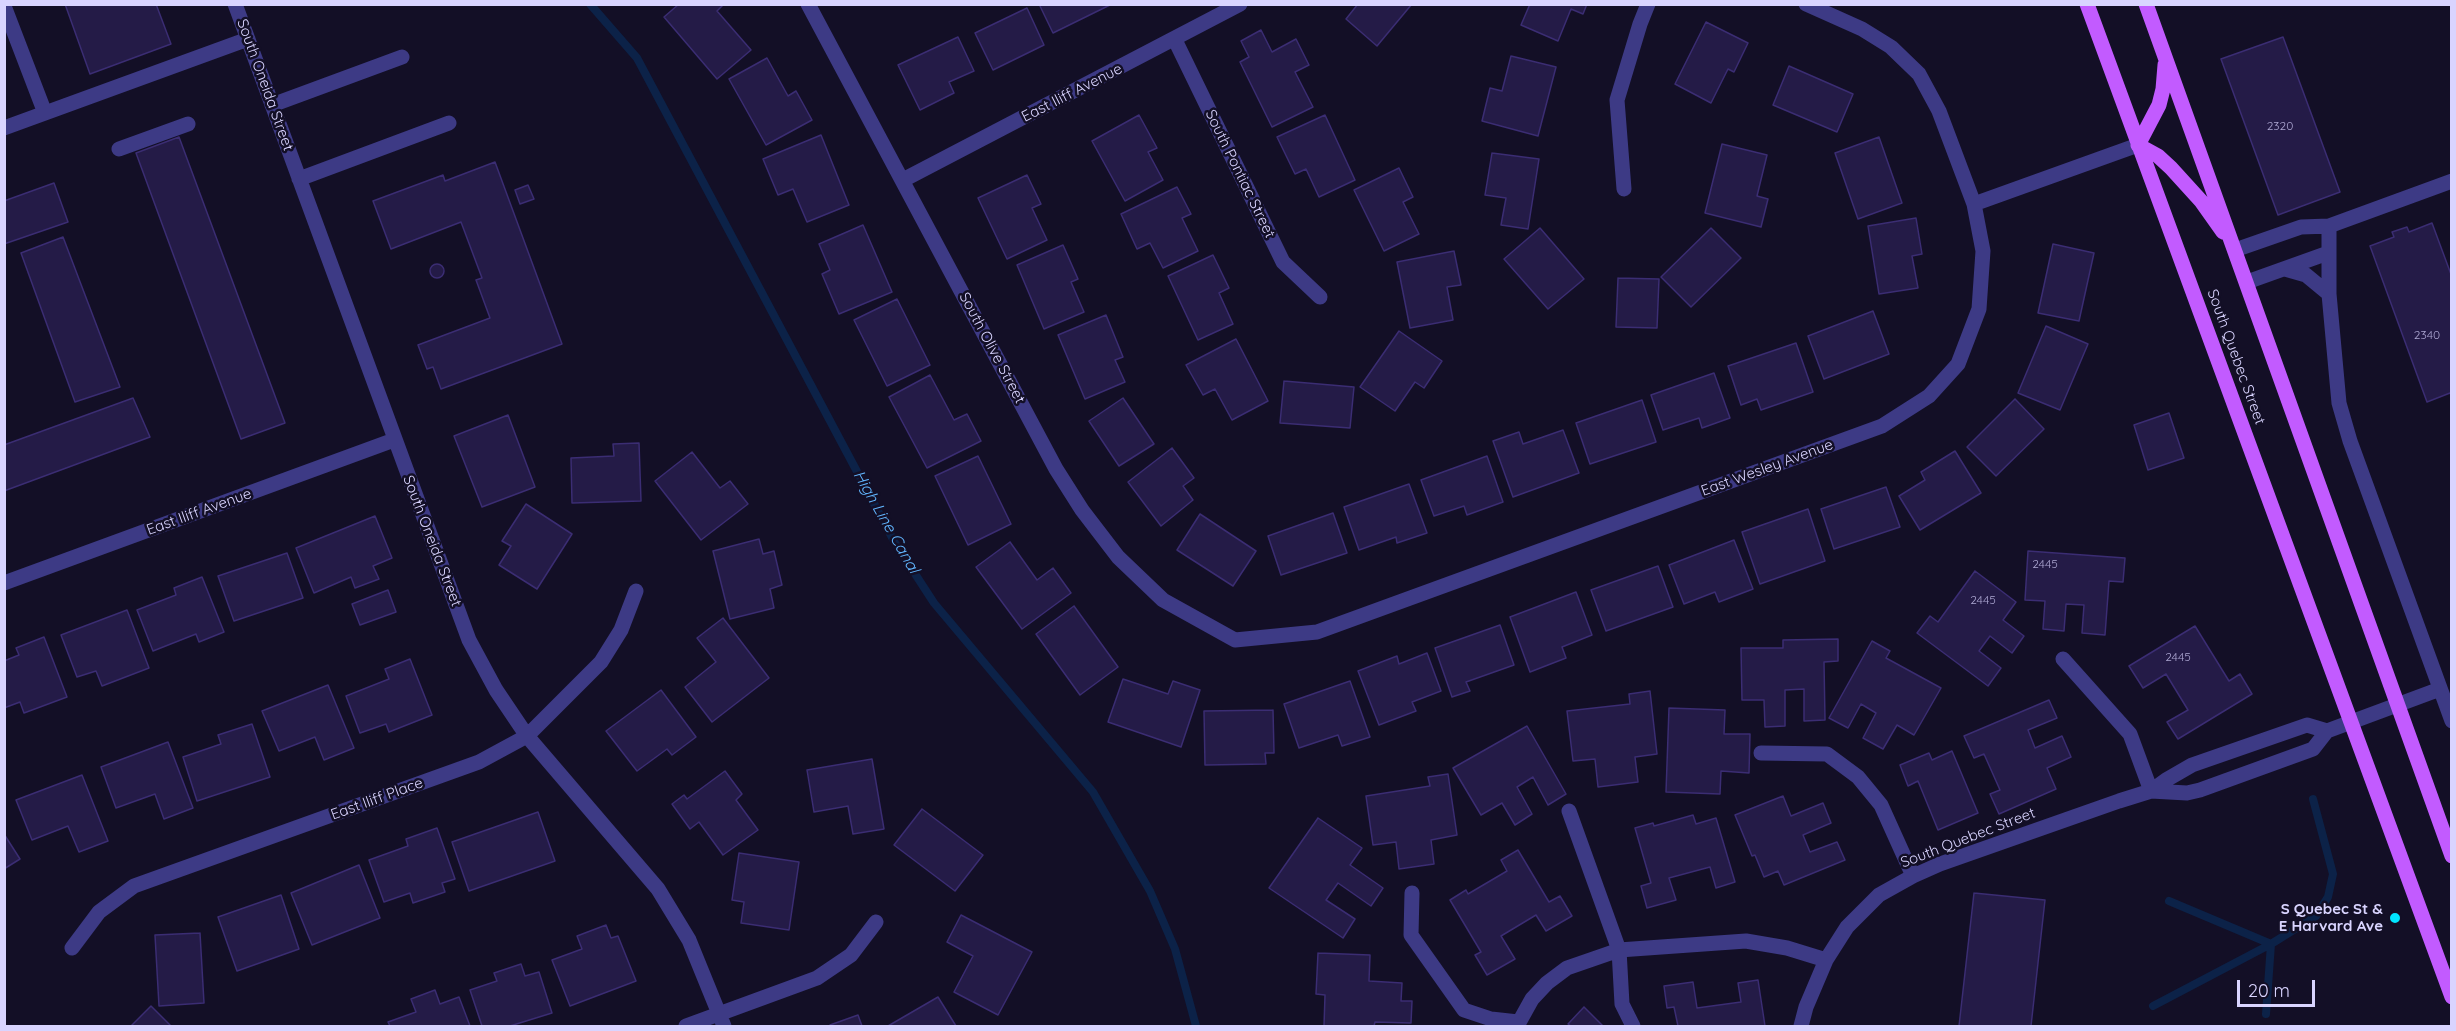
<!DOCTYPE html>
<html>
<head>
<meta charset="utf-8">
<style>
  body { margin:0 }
  #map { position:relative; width:2456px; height:1031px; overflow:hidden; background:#130f26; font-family:Quicksand,sans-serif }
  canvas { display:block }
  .frame { position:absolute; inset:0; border:6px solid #d9d4ff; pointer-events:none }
  .scale { position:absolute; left:2237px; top:980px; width:78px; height:27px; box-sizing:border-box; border:3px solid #d9d4ff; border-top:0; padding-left:8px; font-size:18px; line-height:21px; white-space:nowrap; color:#d9d4ff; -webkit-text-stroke:4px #130f26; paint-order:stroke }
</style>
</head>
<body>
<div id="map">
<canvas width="2456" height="1031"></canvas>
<div class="frame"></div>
<div class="scale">20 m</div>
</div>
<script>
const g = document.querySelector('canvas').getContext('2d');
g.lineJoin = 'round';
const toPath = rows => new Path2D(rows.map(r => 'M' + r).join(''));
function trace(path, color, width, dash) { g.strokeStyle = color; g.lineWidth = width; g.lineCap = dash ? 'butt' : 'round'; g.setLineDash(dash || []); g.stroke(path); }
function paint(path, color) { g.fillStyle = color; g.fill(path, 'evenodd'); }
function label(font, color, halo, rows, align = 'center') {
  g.font = font + ' Quicksand,sans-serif'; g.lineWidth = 5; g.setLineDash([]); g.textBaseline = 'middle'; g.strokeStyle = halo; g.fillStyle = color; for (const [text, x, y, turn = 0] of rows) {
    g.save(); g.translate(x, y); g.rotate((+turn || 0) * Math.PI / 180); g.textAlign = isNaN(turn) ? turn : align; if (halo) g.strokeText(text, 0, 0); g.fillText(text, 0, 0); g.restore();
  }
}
const stream = toPath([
  [590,4,637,58,895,543,934,603,1093,792,1150,891,1175,949,1196,1026],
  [2169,901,2271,944],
  [2153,1006,2271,944,2316,916,2328,897,2333,874,2313,799],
  [2266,1014,2271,944]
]);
const building = toPath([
  [65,4,156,4,171,44,90,74,65,4],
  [679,4,724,4,717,11,751,50,717,79,664,17,679,4],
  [1039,4,1112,4,1053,33,1039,4],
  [1358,4,1412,4,1377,46,1346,19,1358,4],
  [1530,4,1587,4,1583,14,1571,9,1558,41,1521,25,1530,4],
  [1027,8,1044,45,993,70,975,33,1027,8],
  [1706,22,1748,43,1734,72,1728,69,1711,103,1675,84,1706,22],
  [1261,30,1272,52,1296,39,1309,65,1295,72,1313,107,1272,127,1240,62,1249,57,1241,41,1261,30],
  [958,37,974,71,949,82,954,93,920,110,898,65,958,37],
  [2283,37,2340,192,2278,215,2221,59,2283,37],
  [1511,56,1556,67,1538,136,1482,121,1490,88,1502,91,1511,56],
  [767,58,788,96,796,91,812,120,766,145,729,79,767,58],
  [1789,66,1853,94,1837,132,1773,105,1789,66],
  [1139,115,1157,148,1148,152,1163,180,1125,201,1092,141,1139,115],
  [1325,115,1355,180,1319,197,1306,169,1295,174,1277,137,1325,115],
  [821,135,849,205,807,222,793,189,778,195,763,159,821,135],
  [179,137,285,423,241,439,136,153,179,137],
  [1879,137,1902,203,1858,219,1835,153,1879,137],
  [1722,144,1767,155,1757,196,1768,199,1761,227,1705,213,1722,144],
  [1492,153,1539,159,1528,229,1501,225,1506,198,1485,195,1492,153],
  [495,162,562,344,441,389,433,367,427,369,418,345,490,318,476,280,482,278,461,222,391,249,373,201,443,175,445,181,495,162],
  [1399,168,1413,197,1403,202,1419,234,1384,251,1354,190,1399,168],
  [1027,175,1041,204,1032,208,1047,240,1007,259,978,198,1027,175],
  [54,183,68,222,4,244,4,201,54,183],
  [528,185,534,199,520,204,515,190,528,185],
  [1177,187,1191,214,1182,218,1198,251,1163,268,1150,243,1137,249,1121,214,1177,187],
  [1916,218,1922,254,1912,256,1918,288,1879,294,1868,226,1916,218],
  [2432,223,2452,277,2452,397,2450,393,2427,402,2370,246,2394,237,2392,232,2407,227,2409,232,2432,223],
  [863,225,892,292,839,314,822,274,830,270,819,244,863,225],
  [1540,228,1584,279,1548,309,1504,259,1540,228],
  [1711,228,1741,258,1691,307,1661,277,1711,228],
  [63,237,120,387,75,402,21,253,63,237],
  [2053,244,2094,253,2079,321,2038,313,2053,244],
  [1063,245,1078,279,1071,282,1084,312,1044,329,1017,265,1063,245],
  [1454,251,1461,285,1447,287,1453,320,1410,328,1397,262,1454,251],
  [1213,255,1229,288,1219,293,1233,324,1198,340,1168,276,1213,255],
  '430 271a7 7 0 1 1 14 0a7 7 0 1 1-14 0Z',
  [1618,278,1659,279,1657,328,1616,327,1618,278],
  [897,299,930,365,887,386,854,320,897,299],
  [1873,311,1889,354,1824,379,1808,336,1873,311],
  [1106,315,1123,357,1115,360,1125,382,1085,399,1058,335,1106,315],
  [2046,326,2088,344,2060,410,2018,393,2046,326],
  [1399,331,1442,361,1424,388,1415,382,1395,411,1360,387,1399,331],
  [1236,339,1268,401,1232,420,1215,389,1203,395,1186,365,1236,339],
  [1796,343,1813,392,1761,410,1757,399,1741,405,1728,366,1796,343],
  [1714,373,1730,418,1702,428,1699,418,1663,430,1651,395,1714,373],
  [930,375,954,420,967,414,981,441,927,468,889,397,930,375],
  [1284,381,1354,387,1350,428,1280,423,1284,381],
  [133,398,150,437,4,491,4,445,133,398],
  [1123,398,1154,444,1119,466,1089,421,1123,398],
  [2015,399,2044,429,1996,476,1967,447,2015,399],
  [1642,400,1656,442,1590,464,1576,423,1642,400],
  [2169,413,2184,458,2148,470,2134,425,2169,413],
  [508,415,535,487,482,507,454,436,508,415],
  [1563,430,1579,473,1513,497,1493,441,1519,432,1523,444,1563,430],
  [639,443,641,501,572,503,571,458,614,456,613,444,639,443],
  [1172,448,1194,478,1183,486,1193,500,1161,526,1128,482,1172,448],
  [1955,451,1981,493,1920,530,1899,496,1925,480,1921,472,1955,451],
  [692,452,720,488,730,481,748,504,701,540,655,481,692,452],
  [978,456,1011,524,968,545,935,476,978,456],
  [1487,456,1503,502,1467,515,1464,506,1434,516,1421,480,1487,456],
  [1409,484,1427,533,1397,543,1396,537,1359,550,1344,507,1409,484],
  [1886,487,1900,527,1834,549,1821,509,1886,487],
  [526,504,572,534,537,589,499,565,511,546,502,541,526,504],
  [1808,509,1825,561,1760,584,1742,532,1808,509],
  [1333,513,1347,553,1281,575,1268,536,1333,513],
  [1200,514,1256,551,1233,586,1177,550,1200,514],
  [375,516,392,558,373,566,379,579,355,588,351,577,314,593,296,548,375,516],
  [759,539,763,554,774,551,782,585,770,589,774,608,730,619,713,551,759,539],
  [1734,540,1753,589,1719,602,1715,592,1684,604,1669,565,1734,540],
  [1010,542,1037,580,1053,568,1071,593,1022,629,976,567,1010,542],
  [2028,551,2125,558,2123,582,2109,581,2105,635,2082,633,2084,605,2066,604,2064,631,2043,629,2045,601,2025,600,2028,551],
  [287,553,303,598,234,621,218,576,287,553],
  [1658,566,1673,607,1606,631,1591,590,1658,566],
  [1975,571,2016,602,2003,620,2024,636,2012,653,1990,636,1979,651,2001,668,1988,686,1917,633,1930,616,1938,622,1975,571],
  [202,577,224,632,199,642,196,634,153,651,137,610,176,595,174,588,202,577],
  [388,590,396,612,360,625,352,604,388,590],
  [1576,592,1592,635,1562,647,1566,658,1530,672,1510,617,1576,592],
  [1074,606,1118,667,1080,695,1036,634,1074,606],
  [127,610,149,668,102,686,96,671,77,677,61,635,127,610],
  [723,618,769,678,712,722,685,687,716,662,697,638,723,618],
  [1500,625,1514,665,1466,682,1470,691,1452,697,1435,648,1500,625],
  [2195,626,2229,681,2240,674,2252,694,2178,739,2167,722,2188,710,2166,674,2143,688,2129,666,2195,626],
  [44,637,67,697,24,713,20,702,4,708,4,661,19,655,16,648,44,637],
  [1838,639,1838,661,1824,662,1825,720,1804,721,1804,689,1785,690,1785,726,1765,727,1764,700,1742,700,1741,648,1783,648,1783,640,1838,639],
  [1872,641,1890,651,1886,658,1941,688,1914,735,1897,725,1883,749,1863,738,1876,713,1861,704,1848,728,1829,718,1872,641],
  [1427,653,1441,691,1412,702,1416,711,1379,725,1358,671,1397,656,1399,664,1427,653],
  [410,659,432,715,389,732,386,724,360,733,346,696,389,679,385,669,410,659],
  [1123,679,1168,694,1173,681,1200,690,1181,747,1108,722,1123,679],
  [1350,681,1370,737,1342,746,1338,735,1299,748,1284,704,1350,681],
  [328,685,354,748,324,760,315,737,279,751,262,711,328,685],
  [661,690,696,737,672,755,667,749,637,771,606,731,661,690],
  [1650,691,1657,754,1635,757,1638,782,1598,787,1595,759,1573,761,1567,711,1630,704,1629,694,1650,691],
  [2049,700,2057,718,2028,730,2035,748,2062,736,2071,757,2047,768,2056,789,1999,814,1990,794,2000,790,1984,754,1974,758,1964,736,2049,700],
  [1669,708,1725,710,1724,734,1750,734,1749,773,1721,771,1720,794,1666,792,1669,708],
  [1273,710,1274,753,1265,753,1266,764,1205,765,1204,711,1273,710],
  [252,724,270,777,197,801,183,757,221,744,218,735,252,724],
  [1527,726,1566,794,1548,805,1533,777,1517,787,1532,814,1515,825,1502,803,1481,815,1453,768,1527,726],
  [168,742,193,808,164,819,155,794,116,808,101,767,168,742],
  [1952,751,1978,813,1938,830,1918,781,1908,786,1900,765,1929,753,1932,760,1952,751],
  [872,759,884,829,853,834,848,806,814,812,807,770,872,759],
  [725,771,742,794,736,800,758,830,723,855,699,822,690,829,672,804,684,795,687,799,725,771],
  [1448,774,1457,835,1431,840,1434,864,1399,869,1396,842,1373,845,1366,796,1430,786,1428,777,1448,774],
  [82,775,108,841,79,852,68,826,32,840,16,800,82,775],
  [1783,796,1791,816,1823,803,1831,823,1803,835,1810,852,1837,842,1845,860,1784,885,1778,871,1764,877,1755,855,1752,856,1735,815,1783,796],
  [922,809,983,855,955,891,894,845,922,809],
  [538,812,555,861,469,891,452,842,538,812],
  [1693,815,1696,824,1716,818,1735,882,1716,888,1710,867,1669,878,1676,900,1647,908,1641,886,1651,883,1635,828,1653,823,1654,826,1693,815],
  [1318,818,1362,848,1350,865,1383,888,1371,906,1338,883,1326,900,1355,919,1343,938,1269,888,1318,818],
  [437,828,455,879,442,883,445,892,413,903,410,893,384,902,369,860,408,846,406,839,437,828],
  [4,834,20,859,4,869,4,834],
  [1518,850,1549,902,1560,896,1572,916,1546,931,1536,915,1501,936,1515,959,1487,975,1475,955,1481,952,1450,900,1466,890,1468,894,1507,871,1501,860,1518,850],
  [739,853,799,862,789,930,741,923,744,902,732,900,739,853],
  [359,865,380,918,312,945,291,893,359,865],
  [1974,893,2045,900,2031,1026,1959,1026,1974,893],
  [281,895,299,949,237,971,218,917,281,895],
  [961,915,1032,952,998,1015,954,992,973,956,947,942,961,915],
  [606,925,611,938,618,936,636,981,570,1006,552,960,582,949,577,936,606,925],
  [200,933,204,1003,159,1006,155,935,200,933],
  [1318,953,1370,955,1369,981,1402,983,1401,1001,1412,1001,1411,1023,1375,1022,1374,1026,1324,1026,1325,995,1316,994,1318,953],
  [521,964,525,976,539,972,552,1013,510,1026,482,1026,470,990,497,981,494,973,521,964],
  [1758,980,1765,1026,1678,1026,1674,1007,1667,1008,1664,986,1693,982,1697,1008,1741,1002,1738,983,1758,980],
  [435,990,440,1004,459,997,470,1026,390,1026,388,1022,416,1012,411,999,435,990],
  [938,997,956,1026,888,1026,938,997],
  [151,1006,171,1026,131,1026,151,1006],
  [1584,1007,1603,1026,1571,1026,1568,1024,1584,1007],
  [858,1015,862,1026,830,1026,830,1025,858,1015]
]);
const minor = toPath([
  [235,4,469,640,496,690,527,736,658,889,689,940,724,1026],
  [808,4,1056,469,1082,510,1118,557,1163,600,1235,640,1317,632,1882,426,1929,396,1958,364,1979,309,1983,251,1974,204,1939,111,1919,74,1891,47,1862,29,1806,4],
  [4,6,45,113],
  [1175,40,1283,262,1320,297],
  [272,105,402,57],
  [4,128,248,39],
  [119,149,188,124],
  [299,179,449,123],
  [903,180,1240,4],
  [1624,189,1617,100,1640,24,1648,4],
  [1974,204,2138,145],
  [2329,226,2329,294,2339,403,2350,441,2452,721],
  [2235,250,2301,227,2329,226,2452,181],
  [2285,269,2306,275,2329,294],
  [2247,282,2328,253],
  [4,583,394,440],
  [2063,659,2130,734,2151,791],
  [1761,753,1827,754,1858,777,1881,805,1913,876],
  [2151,791,2166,780,2192,765,2307,725,2327,731,2440,689],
  [1569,811,1619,950,1622,1004,1633,1026],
  [1412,893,1411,935,1464,1010,1491,1019,1518,1022],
  [72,948,99,912,134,886,479,762,527,736,601,662,621,630,636,591],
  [686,1026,817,978,851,955,876,922],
  [1517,1026,1532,999,1547,983,1567,968,1619,950,1746,941,1787,948,1826,960],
  [1801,1026,1806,1007,1826,960,1847,927,1879,895,1913,876,1940,864,2119,801,2151,791,2187,793,2200,790,2313,749,2327,731]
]);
const major = toPath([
  [2087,4,2452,997],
  [2146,4,2452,856],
  [2165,65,2163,89,2159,105,2138,145,2158,156,2171,168,2201,201,2223,232]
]);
const markers = [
  [2395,918,6,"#00e5ff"]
];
const numberNames = [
  ["2320",2280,126],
  ["2340",2427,335],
  ["2445",2045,564],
  ["2445",1983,600],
  ["2445",2178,657]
];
const streetNames = [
  ["South Oneida Street",265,85,70],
  ["East Iliff Avenue",1072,93,-27],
  ["South Pontiac Street",1240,174,64],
  ["South Olive Street",992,348,62],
  ["South Quebec Street",2236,357,70],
  ["East Wesley Avenue",1767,468,-20],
  ["East Iliff Avenue",199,512,-20],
  ["South Oneida Street",432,541,69],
  ["East Iliff Place",377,799,-20],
  ["South Quebec Street",1968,838,-21]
];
const poiNames = [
  ["S Quebec St &",2383,909],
  ["E Harvard Ave",2383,926]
];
const waterNames = [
  ["High Line Canal",886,522,60]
];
trace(stream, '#0c2248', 8);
paint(building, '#241b47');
trace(building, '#3b2d73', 1.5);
trace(minor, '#3d3a85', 15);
trace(major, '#c25bff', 15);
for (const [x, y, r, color] of markers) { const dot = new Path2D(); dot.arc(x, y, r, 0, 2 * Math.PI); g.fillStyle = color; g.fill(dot); trace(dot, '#130f26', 2); }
label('12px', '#aca6d1', null, numberNames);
label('15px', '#d9d4ff', '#130f26', streetNames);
label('bold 15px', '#d9d4ff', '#130f26', poiNames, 'right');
label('italic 16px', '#62b6ff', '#130f26', waterNames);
</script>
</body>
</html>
